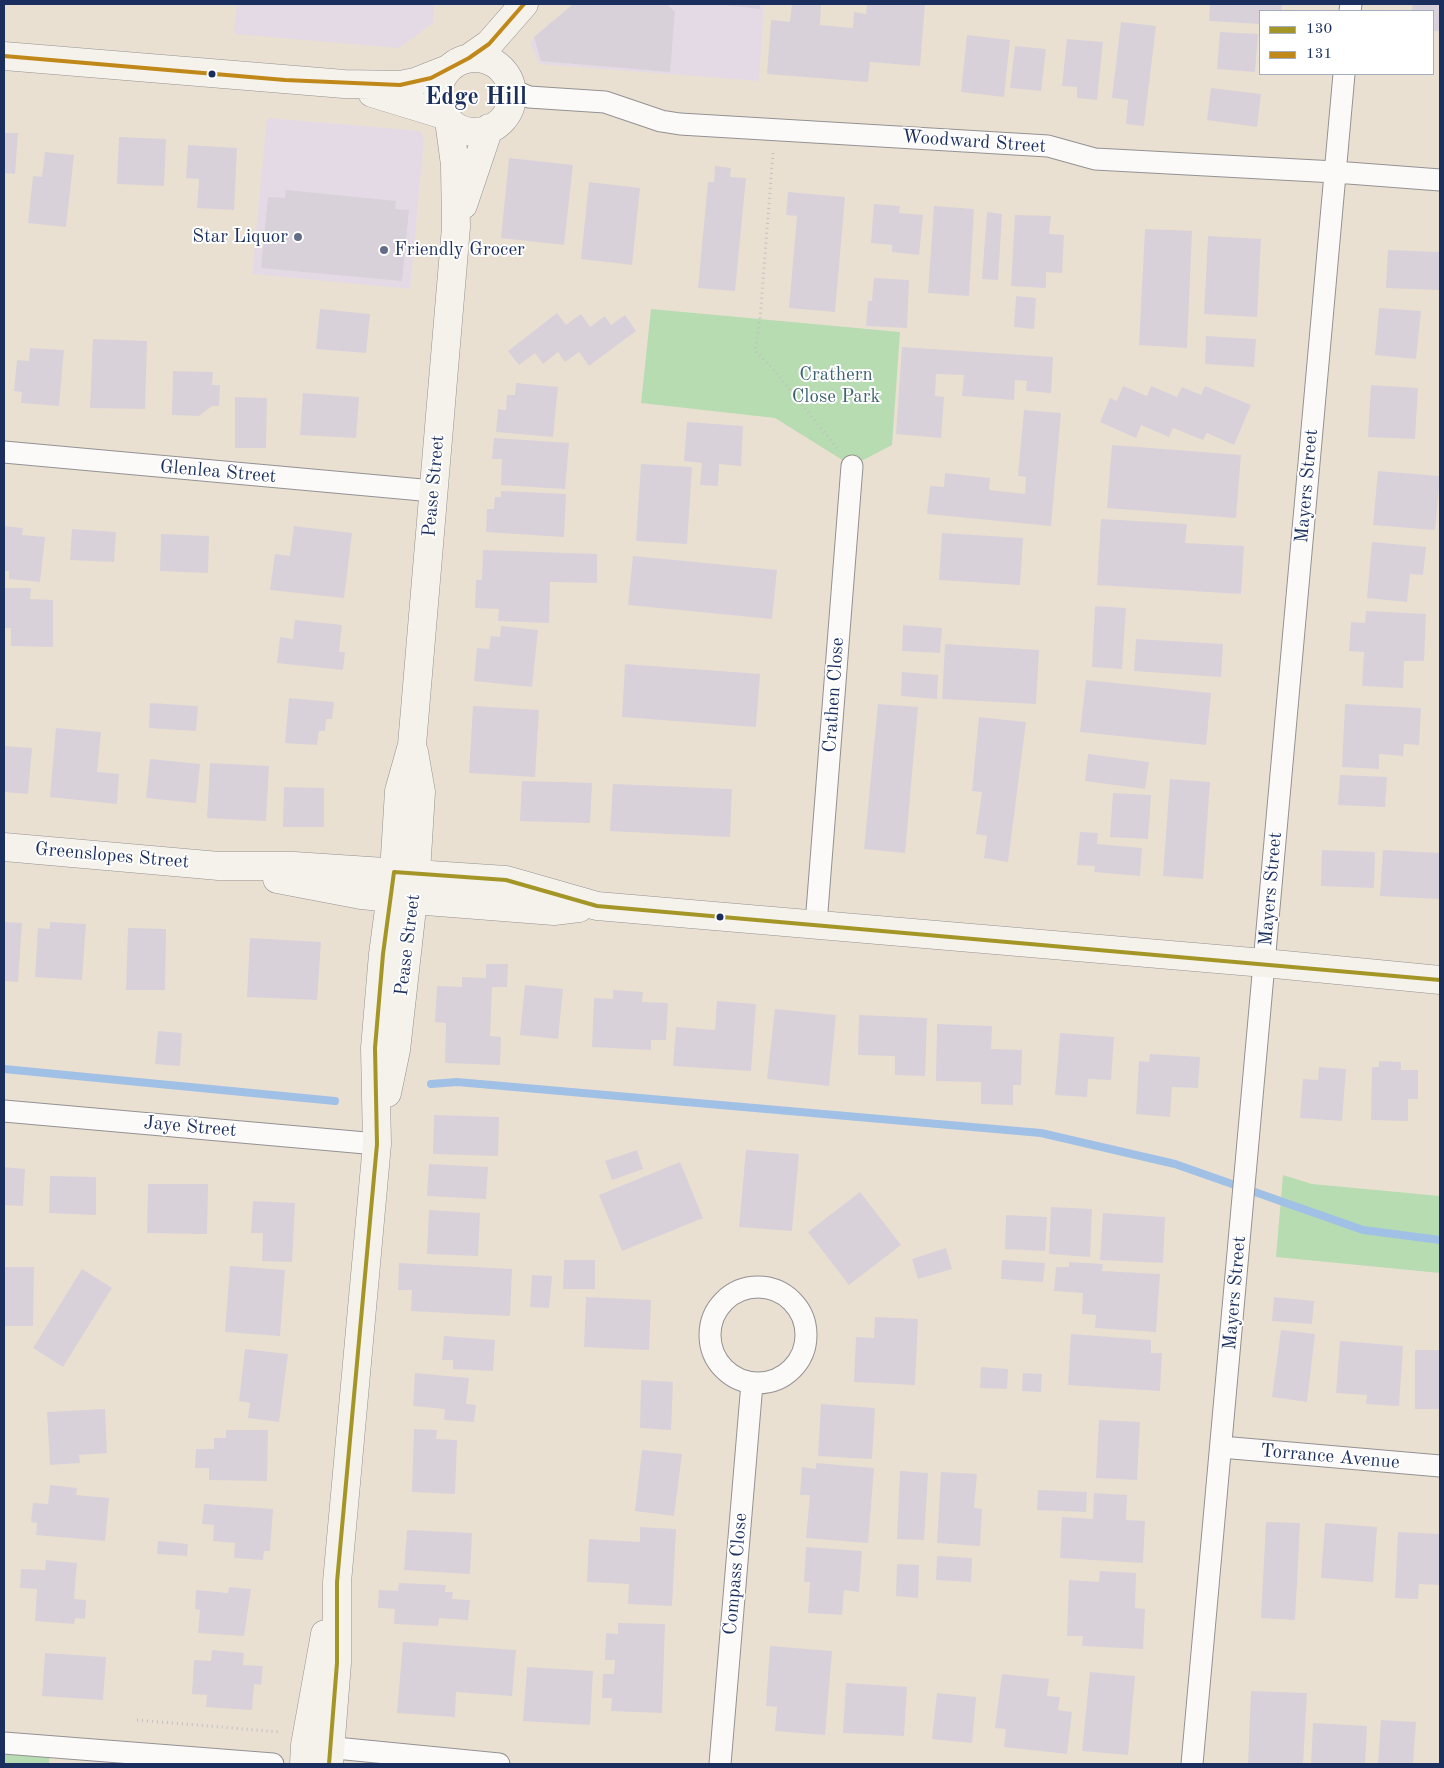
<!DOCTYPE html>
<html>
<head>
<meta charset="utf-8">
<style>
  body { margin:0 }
  #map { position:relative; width:1444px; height:1768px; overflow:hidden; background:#eae0d2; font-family:"Old Standard TT",serif }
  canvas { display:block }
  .frame { position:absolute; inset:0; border:5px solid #1b2f5e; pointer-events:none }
  .legend { position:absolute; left:1259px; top:10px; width:175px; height:65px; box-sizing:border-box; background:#fff; border:1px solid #a4acbf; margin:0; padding:6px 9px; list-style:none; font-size:15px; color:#1b2f5e }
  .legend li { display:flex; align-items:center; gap:10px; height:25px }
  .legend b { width:25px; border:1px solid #a4acbf }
</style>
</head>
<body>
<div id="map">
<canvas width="1444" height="1768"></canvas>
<div class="frame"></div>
<ul class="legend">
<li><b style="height:6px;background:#a49626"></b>130</li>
<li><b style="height:6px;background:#c08818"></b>131</li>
</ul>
</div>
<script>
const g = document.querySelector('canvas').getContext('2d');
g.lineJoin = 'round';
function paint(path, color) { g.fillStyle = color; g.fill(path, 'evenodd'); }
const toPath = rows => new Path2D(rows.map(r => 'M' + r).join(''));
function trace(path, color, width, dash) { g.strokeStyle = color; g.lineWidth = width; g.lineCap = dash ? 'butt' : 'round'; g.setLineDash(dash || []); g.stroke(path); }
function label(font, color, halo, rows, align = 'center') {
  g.font = font + ' "Old Standard TT",serif'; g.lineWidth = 4; g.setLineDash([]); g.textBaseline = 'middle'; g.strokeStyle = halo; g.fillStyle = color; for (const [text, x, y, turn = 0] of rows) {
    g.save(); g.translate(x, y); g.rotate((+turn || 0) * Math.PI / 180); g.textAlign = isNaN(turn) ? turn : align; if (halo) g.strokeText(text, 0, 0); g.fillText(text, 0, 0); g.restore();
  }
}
const built = toPath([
  [237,4,434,4,433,23,399,48,234,34],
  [576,4,764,4,759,81,539,64,530,42],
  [267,118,420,131,424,139,410,289,252,274]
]);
const green = toPath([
  [651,309,900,332,892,445,852,466,775,418,641,403],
  [1283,1175,1312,1184,1440,1196,1440,1273,1276,1257],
  [4,1743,50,1747,49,1764,4,1764]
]);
const stream = toPath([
  [4,1069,335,1101],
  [431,1084,457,1082,1041,1133,1175,1164,1363,1230,1440,1240]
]);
const building = toPath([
  [573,4,667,4,675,12,670,72,541,61,534,37],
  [714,4,760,4,760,9],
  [792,4,821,4,820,25,853,28,854,12,866,14,867,4,925,4,920,66,870,62,868,82,767,74,771,20,790,22],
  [1210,4,1282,4,1281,11,1260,11,1260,24,1209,21],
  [1413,4,1440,4,1440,31,1433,31,1433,11,1412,11],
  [1121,22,1156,26,1144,126,1126,124,1128,100,1112,98],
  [1220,32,1258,34,1255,72,1217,69],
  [967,35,1010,40,1004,97,961,92],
  [1067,39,1103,42,1097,100,1077,98,1077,87,1062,86],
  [1015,46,1046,49,1041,91,1010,88],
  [1211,88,1261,94,1257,127,1207,120],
  [4,133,18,133,15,174,4,173],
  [119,137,166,139,164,186,117,184],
  [188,145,237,148,234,210,197,208,199,179,186,178],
  [45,152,74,155,66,227,28,223,33,176,42,177],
  [509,158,573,165,564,245,501,238],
  [715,166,731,168,730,177,746,178,735,291,698,288,708,182,714,182],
  [589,182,640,188,632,265,581,259],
  [286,190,396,201,395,209,409,210,402,281,261,268,268,197,285,198],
  [788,192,845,197,835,312,789,308,797,216,786,215],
  [874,204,900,206,899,213,923,215,919,255,892,252,892,245,871,243],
  [934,206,974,209,969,296,928,293],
  [987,212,1002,214,998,280,982,279],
  [1015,215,1051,216,1049,234,1064,235,1062,273,1046,272,1046,288,1011,286],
  [1145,229,1192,231,1187,348,1139,345],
  [1208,236,1261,239,1257,317,1204,314],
  [1388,250,1440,252,1440,290,1386,288],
  [874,278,909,280,907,328,866,326,868,301,872,301],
  [1016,296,1036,298,1034,329,1014,327],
  [1379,308,1421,311,1416,359,1375,355],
  [320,309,370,314,366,353,316,349],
  [557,313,566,325,581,314,590,327,605,316,611,325,625,315,636,331,589,366,579,352,565,362,558,352,543,364,535,353,519,365,508,351],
  [1206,336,1256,339,1254,367,1205,364],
  [93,339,147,341,145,409,90,408],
  [902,347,1053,357,1051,393,1026,391,1027,381,1015,380,1014,400,962,396,964,375,936,374,935,396,944,397,941,438,896,434],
  [30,348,64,350,59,406,21,403,22,392,14,391,17,360,29,361],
  [173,371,213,372,212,385,220,385,219,406,212,406,199,416,172,415],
  [516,383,558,387,553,437,496,432,498,409,506,410,507,395,515,395],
  [1371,385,1418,388,1415,439,1368,437],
  [1123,386,1147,396,1151,386,1177,397,1182,387,1201,395,1205,386,1251,405,1234,445,1207,433,1203,440,1173,428,1169,437,1141,425,1136,438,1100,422,1110,398,1117,401],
  [303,393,359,397,356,438,300,435],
  [235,397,267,398,266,448,235,448],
  [1024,410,1061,413,1051,526,927,514,930,486,944,487,945,473,990,478,989,490,1025,494,1026,477,1018,476],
  [687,422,743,426,741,466,719,464,718,486,700,485,702,463,684,461],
  [494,438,569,443,565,489,501,485,502,459,492,459],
  [1112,445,1241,455,1236,518,1107,508],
  [641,464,692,467,687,544,636,541],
  [1378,471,1440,476,1435,530,1373,525],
  [501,491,566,494,564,537,486,532,487,509,494,509,495,497,501,497],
  [1101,519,1187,524,1185,543,1244,546,1241,594,1097,585],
  [4,526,23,528,22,535,45,537,40,582,9,579,9,571,4,571],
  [294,526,352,533,344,598,270,590,275,554,290,556],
  [72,529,116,532,114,562,70,560],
  [942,533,1023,538,1020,585,939,580],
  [161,534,209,536,208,573,160,571],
  [1372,542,1426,547,1423,575,1410,574,1407,602,1367,598],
  [483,550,597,554,597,583,550,582,549,623,498,621,499,609,475,608,476,580,482,580],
  [633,556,777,570,772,619,628,605],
  [4,588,31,588,30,599,53,600,53,647,11,646,11,628,4,628],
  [1095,606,1126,608,1122,669,1092,667],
  [1366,611,1426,614,1424,661,1404,661,1403,688,1362,686,1364,652,1349,651,1351,622,1365,623],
  [295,620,342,625,339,652,345,652,343,670,277,663,280,637,293,639],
  [903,625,942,628,940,653,902,651],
  [501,626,538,630,532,687,474,681,477,648,489,649,491,636,500,637],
  [1136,639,1223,644,1221,677,1134,671],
  [945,644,1039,650,1036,704,942,699],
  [625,664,760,674,756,727,622,717],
  [902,672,938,675,937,699,901,696],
  [1086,680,1211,693,1206,745,1080,732],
  [289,698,334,702,332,719,326,719,325,731,319,731,317,745,285,743],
  [150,703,198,706,196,731,149,728],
  [878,704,918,707,905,853,864,849],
  [1345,704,1421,708,1419,745,1404,744,1403,756,1379,754,1379,769,1342,767],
  [473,706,539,710,535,777,469,773],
  [979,717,1026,722,1008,862,984,858,987,836,976,834,982,792,972,791],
  [56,728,101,732,97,772,119,774,117,804,50,797],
  [4,746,32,748,28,794,4,792],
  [1088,754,1149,762,1145,789,1085,781],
  [150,759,200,764,196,803,146,798],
  [210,763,269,766,266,821,207,818],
  [1340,775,1387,777,1385,807,1338,805],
  [1170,779,1210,782,1203,879,1163,876],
  [522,781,592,783,590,823,520,821],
  [613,784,732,789,730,837,610,831],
  [284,787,324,788,324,827,283,827],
  [1113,793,1151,795,1148,839,1110,837],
  [1080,832,1098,833,1097,844,1142,848,1140,876,1094,872,1095,866,1077,865],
  [1322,850,1375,852,1374,888,1321,886],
  [1383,850,1440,853,1440,899,1380,896],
  [4,922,22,923,18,982,4,981],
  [50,922,86,924,82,980,35,977,38,928,50,929],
  [128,928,166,929,165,990,126,990],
  [250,938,321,942,317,1000,247,997],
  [486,964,508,964,507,987,492,987,490,1036,501,1037,500,1065,445,1063,446,1023,435,1022,437,986,462,987,462,977,486,978],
  [525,985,563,989,558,1039,520,1035],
  [613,990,643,992,642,1002,668,1003,666,1040,651,1040,651,1050,592,1047,594,998,613,999],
  [717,1001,756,1004,751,1071,673,1066,676,1027,715,1030],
  [775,1009,836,1015,829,1086,767,1079],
  [859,1015,927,1018,925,1076,895,1075,895,1056,858,1055],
  [937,1024,992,1026,991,1049,1022,1050,1021,1085,1013,1085,1013,1105,981,1104,981,1082,936,1081],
  [158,1031,182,1033,180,1066,155,1064],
  [1060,1033,1114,1037,1111,1080,1088,1079,1087,1097,1055,1095],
  [1150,1054,1200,1057,1198,1088,1172,1087,1170,1117,1136,1114,1139,1061,1149,1062],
  [1379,1061,1401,1062,1401,1070,1418,1070,1418,1099,1408,1099,1408,1121,1371,1120,1372,1067,1379,1067],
  [1319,1067,1346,1069,1342,1121,1300,1118,1303,1079,1318,1080],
  [434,1115,499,1117,498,1156,433,1154],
  [637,1150,643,1169,612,1180,605,1161],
  [746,1150,799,1154,792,1231,739,1227],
  [680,1162,703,1218,622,1251,599,1195],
  [429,1164,488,1167,486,1199,427,1196],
  [4,1167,25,1169,23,1206,4,1205],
  [50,1176,96,1177,96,1215,49,1213],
  [148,1184,208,1184,207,1234,147,1233],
  [860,1192,901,1245,849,1285,808,1232],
  [253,1201,295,1203,292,1262,262,1261,263,1233,251,1233],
  [1051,1207,1092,1209,1090,1257,1049,1254],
  [429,1210,480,1213,478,1256,427,1254],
  [1103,1213,1165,1217,1163,1263,1100,1260],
  [1006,1215,1047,1217,1045,1251,1005,1249],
  [946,1248,952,1269,918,1279,912,1259],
  [564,1260,595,1260,595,1289,563,1289],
  [1002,1260,1045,1263,1043,1282,1001,1279],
  [1069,1262,1103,1264,1102,1271,1160,1274,1156,1332,1095,1328,1096,1315,1082,1314,1083,1293,1054,1291,1056,1267,1069,1267],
  [399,1263,512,1269,510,1316,411,1311,412,1290,398,1290],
  [230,1266,285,1270,280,1336,225,1332],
  [4,1267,34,1267,33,1326,4,1326],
  [82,1269,112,1288,63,1367,33,1348],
  [532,1275,552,1276,549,1308,530,1307],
  [586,1297,651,1300,649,1350,584,1347],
  [1274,1297,1314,1301,1312,1324,1272,1321],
  [875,1317,918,1319,915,1385,854,1382,856,1337,874,1338],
  [1281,1330,1315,1334,1307,1402,1272,1397],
  [1071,1334,1151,1340,1151,1353,1162,1353,1160,1391,1068,1385],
  [444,1336,495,1340,493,1371,453,1369,453,1360,442,1360],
  [1340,1341,1403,1346,1399,1406,1366,1404,1367,1395,1336,1393],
  [245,1349,288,1354,279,1422,248,1418,250,1403,239,1401],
  [1415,1350,1440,1350,1440,1409,1415,1409],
  [981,1367,1008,1369,1007,1389,980,1388],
  [415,1373,469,1378,466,1404,476,1405,474,1422,444,1420,445,1409,413,1406],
  [1023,1373,1042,1374,1041,1392,1022,1391],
  [641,1380,673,1382,671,1430,640,1428],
  [821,1404,875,1408,872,1459,818,1456],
  [105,1409,107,1453,79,1455,80,1463,50,1465,47,1412],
  [1099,1420,1140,1422,1137,1480,1096,1478],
  [414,1429,437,1430,436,1439,457,1440,455,1494,412,1492],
  [226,1430,268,1430,267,1481,209,1480,209,1468,195,1468,196,1449,214,1449,214,1438,226,1438],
  [642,1450,682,1454,674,1516,635,1511],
  [816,1463,874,1468,868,1543,806,1538,810,1495,800,1495,802,1467,816,1469],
  [900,1471,928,1473,924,1540,897,1539],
  [941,1472,977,1474,974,1508,982,1509,980,1546,937,1543],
  [50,1485,77,1488,76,1495,109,1498,105,1541,36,1535,37,1523,31,1522,33,1503,48,1504],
  [1038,1490,1087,1492,1086,1512,1037,1510],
  [1094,1493,1127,1495,1126,1520,1145,1521,1143,1563,1060,1558,1062,1517,1093,1519],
  [204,1504,273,1509,270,1551,264,1551,263,1560,234,1558,235,1543,213,1541,214,1525,202,1524],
  [1266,1522,1300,1523,1295,1620,1261,1618],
  [1325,1523,1377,1527,1373,1582,1321,1578],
  [640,1527,676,1529,672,1606,628,1604,629,1584,587,1582,589,1539,640,1542],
  [407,1530,472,1533,470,1574,404,1570],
  [1398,1532,1440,1534,1440,1585,1419,1584,1418,1599,1395,1598],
  [158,1541,188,1544,187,1556,157,1554],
  [806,1547,862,1551,859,1592,844,1590,842,1615,808,1613,810,1582,804,1582],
  [937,1556,972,1558,971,1582,936,1580],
  [46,1560,77,1563,74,1599,86,1600,85,1619,75,1618,74,1624,35,1621,37,1589,20,1588,21,1569,45,1570],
  [897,1564,919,1565,918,1598,896,1596],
  [1100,1571,1136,1573,1135,1608,1145,1609,1143,1649,1082,1646,1083,1636,1067,1636,1069,1580,1099,1582],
  [399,1583,446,1585,445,1592,453,1592,452,1599,470,1600,468,1620,439,1618,438,1626,394,1624,395,1609,378,1608,379,1590,398,1591],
  [229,1587,251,1589,244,1636,198,1633,200,1610,195,1609,196,1590,228,1593],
  [618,1623,665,1624,662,1713,611,1711,612,1698,602,1698,603,1674,614,1674,615,1660,605,1660,606,1633,618,1634],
  [403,1642,516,1650,512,1696,456,1692,455,1717,397,1713],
  [770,1646,832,1651,825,1735,775,1731,777,1707,766,1706],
  [212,1650,244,1653,243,1665,263,1666,261,1685,254,1684,252,1710,206,1707,207,1695,192,1694,194,1660,211,1661],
  [45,1653,106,1657,103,1700,42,1696],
  [527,1667,593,1671,590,1725,523,1721],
  [1090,1672,1135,1676,1128,1755,1082,1751],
  [1002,1674,1049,1679,1047,1696,1060,1697,1058,1710,1072,1712,1067,1754,1004,1747,1006,1729,995,1728],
  [846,1683,907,1687,904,1736,843,1733],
  [1251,1691,1307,1693,1303,1764,1248,1764],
  [937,1693,976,1697,972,1743,932,1739],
  [1381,1720,1416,1722,1413,1764,1378,1764],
  [1313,1723,1367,1726,1365,1764,1311,1764]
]);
const path = toPath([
  [773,153,760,319,755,351,774,370,837,448],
  [137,1720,280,1732]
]);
const street = toPath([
  [1350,11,1351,4],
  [512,90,529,97,605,102,661,121,680,124,1048,146,1095,159,1335,172,1440,180],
  [4,452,433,491],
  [816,924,852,466],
  [4,1111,377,1144],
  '710 1335a48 48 0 1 1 96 0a48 48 0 1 1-96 0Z',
  [1221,1447,1440,1466],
  [4,1743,273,1764],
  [315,1746,499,1764],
  [720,1764,752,1383],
  [1192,1764,1344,74]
]);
const secondary = toPath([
  [4,56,344,84,400,85,415,82,448,69],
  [469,58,489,44,524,4],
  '438 95a37 37 0 1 1 74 0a37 37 0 1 1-74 0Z',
  [372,93,444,115],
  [463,205,489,128],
  [4,847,219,866,294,866,506,880,597,906,1264,963,1440,980],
  [277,879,361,895,413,900,554,911,579,908],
  [387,1093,396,1050,416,873,421,792,414,752],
  [304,1764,305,1745,325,1634],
  [329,1764,337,1663,337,1582,377,1144,375,1048,383,954,394,872,399,791,412,745,456,227,455,165,449,120]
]);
const bus1 = toPath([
  [329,1764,337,1663,337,1582,377,1144,375,1048,383,954,394,872,506,880,597,906,1440,980]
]);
const bus2 = toPath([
  [4,56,285,80,400,85,431,78,469,58,489,44,524,4]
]);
const markers = [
  [212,74,4.5,"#1b2f5e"],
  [298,237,5,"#636d87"],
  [384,250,5,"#636d87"],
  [720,917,4.5,"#1b2f5e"]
];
const streetNames = [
  ["Woodward Street",974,142,4],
  ["Glenlea Street",218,472,5],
  ["Pease Street",434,486,-85],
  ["Mayers Street",1307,486,-85],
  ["Crathen Close",834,695,-86],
  ["Greenslopes Street",112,856,5],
  ["Mayers Street",1271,889,-85],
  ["Pease Street",408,945,-83],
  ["Jaye Street",190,1127,5],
  ["Mayers Street",1235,1293,-85],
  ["Torrance Avenue",1330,1457,5],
  ["Compass Close",736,1574,-85]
];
const poiNames = [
  ["Star Liquor",288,237],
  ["Friendly Grocer",394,250,"left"]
];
const parkNames = [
  ["Crathern",836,375],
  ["Close Park",836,397]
];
const districtNames = [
  ["Edge Hill",476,98]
];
paint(built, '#e4dae5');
paint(green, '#b7dcb1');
trace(stream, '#a1c0e6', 8);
paint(building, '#d8d1d9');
trace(street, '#939192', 23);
trace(secondary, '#939192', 29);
trace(path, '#c0c0c2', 3, [1, 4]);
trace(street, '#fcfaf8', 21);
trace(secondary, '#f5f1eb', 28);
trace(bus1, '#a49626', 4);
trace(bus2, '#c08818', 4);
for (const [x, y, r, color] of markers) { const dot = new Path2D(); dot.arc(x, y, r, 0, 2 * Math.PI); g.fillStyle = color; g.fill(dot); trace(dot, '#fff', 2); }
label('19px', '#1b2f5e', '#fff', streetNames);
label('19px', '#1b2f5e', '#fff', poiNames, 'right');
label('19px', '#3d626f', '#fff', parkNames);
label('bold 24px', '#1b2f5e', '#fff', districtNames);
</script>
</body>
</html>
